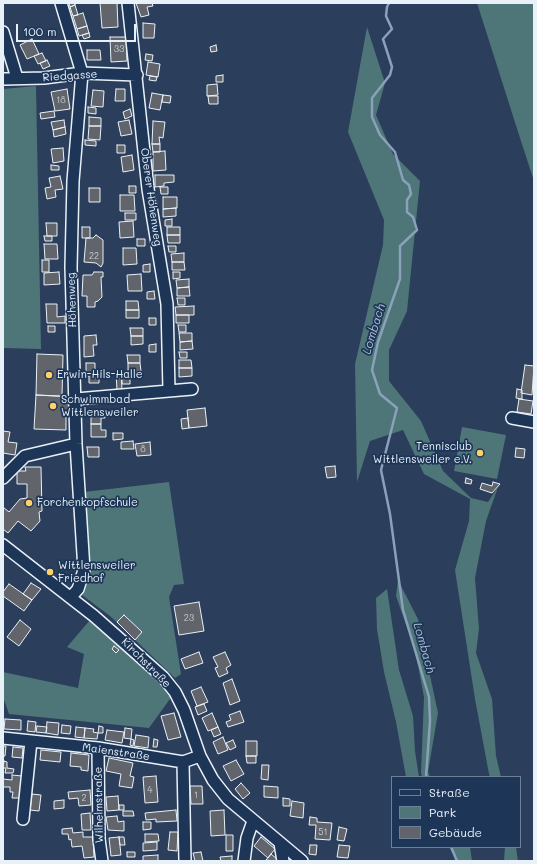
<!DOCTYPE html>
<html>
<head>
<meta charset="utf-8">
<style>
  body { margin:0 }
  #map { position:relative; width:537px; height:864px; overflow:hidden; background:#2b3e5b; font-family:Mali,sans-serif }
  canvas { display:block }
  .frame { position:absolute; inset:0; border:4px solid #e8f1f8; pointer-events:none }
  .legend { position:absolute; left:391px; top:776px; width:130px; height:72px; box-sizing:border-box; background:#1d3557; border:1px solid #6e8097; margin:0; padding:5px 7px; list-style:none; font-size:12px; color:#e8f1f8 }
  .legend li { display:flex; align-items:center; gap:8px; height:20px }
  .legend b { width:20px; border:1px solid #6e8097 }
  .scale { position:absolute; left:16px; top:24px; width:120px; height:18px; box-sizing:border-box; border:2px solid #e8f1f8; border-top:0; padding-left:5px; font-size:12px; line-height:14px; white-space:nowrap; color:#e8f1f8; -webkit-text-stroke:3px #1d3557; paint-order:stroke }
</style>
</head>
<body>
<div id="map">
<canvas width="537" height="864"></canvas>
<div class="frame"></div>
<ul class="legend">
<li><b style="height:5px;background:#1d3557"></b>Straße</li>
<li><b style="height:11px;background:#4e7578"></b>Park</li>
<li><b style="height:11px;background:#61646b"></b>Gebäude</li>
</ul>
<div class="scale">100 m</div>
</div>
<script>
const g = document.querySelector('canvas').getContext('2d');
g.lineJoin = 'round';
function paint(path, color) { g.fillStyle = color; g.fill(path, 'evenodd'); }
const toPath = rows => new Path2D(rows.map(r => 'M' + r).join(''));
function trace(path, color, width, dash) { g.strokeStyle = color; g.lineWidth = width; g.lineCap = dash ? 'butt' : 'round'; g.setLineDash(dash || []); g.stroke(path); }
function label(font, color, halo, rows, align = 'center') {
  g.font = font + ' Mali,sans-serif'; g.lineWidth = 3.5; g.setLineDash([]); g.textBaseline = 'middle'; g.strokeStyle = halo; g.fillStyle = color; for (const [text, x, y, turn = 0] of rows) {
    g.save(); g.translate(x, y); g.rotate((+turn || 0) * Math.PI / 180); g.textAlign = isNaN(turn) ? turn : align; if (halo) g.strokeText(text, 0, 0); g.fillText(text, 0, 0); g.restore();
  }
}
const green = toPath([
  [477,3,534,3,534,181,520,138],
  [367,27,385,83,376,115,393,154,420,181,407,311,389,350,389,381,421,421,443,471,471,498,488,502,498,487,486,521,475,578,479,629,476,653,492,699,496,756,501,777,490,777,489,774,475,699,455,570,469,521,470,499,424,474,403,430,370,441,357,482,355,364,383,245,384,220,348,132],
  [36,86,41,349,3,348,3,89],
  [462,427,506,435,497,479,454,471],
  [169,482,184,584,174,585,169,597,181,674,175,678,110,616,82,595,89,580,84,492],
  [398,580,418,619,438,713,428,772,430,777,422,777,421,773,424,697,415,650,396,596],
  [387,589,399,670,413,716,415,751,419,777,406,777,396,722,384,672,377,629,376,598],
  [90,620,175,692,149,728,9,714,3,697,3,672,78,688,84,654,67,647],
  [451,847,470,847,472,861,456,861],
  [505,847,516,847,518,861,504,861]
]);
const stream = toPath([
  [389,3,387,7,386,16,392,29,383,39,392,67,390,75,372,98,372,117,380,135,395,152,403,180,409,185,411,194,407,200,407,212,413,217,417,230,400,246,400,279,378,342,372,370,380,394,397,408,381,470,390,514,403,610,429,697,430,721,426,777],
  [451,847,457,861]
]);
const building = toPath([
  [69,3,75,3,75,5,70,7,69,3],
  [100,3,117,3,118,27,102,28,100,3],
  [136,3,152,3,153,6,147,7,149,15,141,17,136,3],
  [75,5,78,15,73,16,70,7,75,5],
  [83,13,87,26,77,29,73,16,83,13],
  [143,23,155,24,154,38,143,38,143,23],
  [87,26,89,33,79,36,77,29,87,26],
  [89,33,90,37,84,39,82,35,89,33],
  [110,37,126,37,127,61,111,62,110,37],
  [32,39,39,54,27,59,20,45,32,39],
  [216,45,217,51,211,52,210,47,216,45],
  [87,50,100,50,101,60,87,60,87,50],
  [42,53,46,61,38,64,34,56,42,53],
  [146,54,153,55,152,61,145,60,146,54],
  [47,60,50,66,43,69,40,63,47,60],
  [148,62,160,64,158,77,146,75,148,62],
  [223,75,223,82,216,82,216,76,223,75],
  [150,76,157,77,156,81,149,80,150,76],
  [217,84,218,95,207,96,207,85,217,84],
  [67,89,70,109,55,111,51,92,67,89],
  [116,89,125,89,125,101,115,101,116,89],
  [93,90,104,91,103,107,91,106,93,90],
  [152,93,163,95,160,110,149,108,152,93],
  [163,95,171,96,170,103,162,102,163,95],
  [208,96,218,96,218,104,209,104,208,96],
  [88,107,96,108,96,114,88,113,88,107],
  [130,109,132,116,125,119,123,112,130,109],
  [54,111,55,117,41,119,40,113,54,111],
  [89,117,101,118,101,126,89,126,89,117],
  [64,120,65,127,53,130,51,122,64,120],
  [129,120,132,134,121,136,118,122,129,120],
  [153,121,165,122,163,138,159,137,160,144,152,144,153,121],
  [89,126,101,126,100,140,88,139,89,126],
  [65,127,66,134,54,137,53,130,65,127],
  [85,140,96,141,96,146,85,145,85,140],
  [152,144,160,144,160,152,153,152,152,144],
  [117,145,125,145,125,153,117,153,117,145],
  [63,148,64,161,53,163,51,149,63,148],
  [165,151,166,170,153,171,153,152,165,151],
  [132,155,134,170,123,172,121,157,132,155],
  [51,165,59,166,59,170,51,170,51,165],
  [155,175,174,175,174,182,164,183,164,186,155,187,155,175],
  [60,176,63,189,55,190,56,197,47,199,45,188,51,187,49,178,60,176],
  [129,186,136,186,136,193,129,193,129,186],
  [160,187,168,187,168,194,161,194,160,187],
  [89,188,100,188,100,202,89,202,89,188],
  [120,195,134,195,135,211,120,211,120,195],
  [163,197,177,197,177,208,163,209,163,197],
  [176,208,176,216,163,217,163,209,176,208],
  [125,213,136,213,136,220,125,220,125,213],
  [172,219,172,226,165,226,165,220,172,219],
  [133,221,134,237,120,238,119,222,133,221],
  [46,223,57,223,57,236,47,236,46,223],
  [82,227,90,227,90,238,82,238,82,227],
  [167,227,180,227,180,235,167,235,167,227],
  [96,235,103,240,103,263,101,267,96,263,84,262,86,238,93,238,96,235],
  [167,235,180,235,180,243,168,243,167,235],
  [44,236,52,236,52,241,45,241,44,236],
  [137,239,145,239,145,246,137,246,137,239],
  [44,244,57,244,58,259,45,259,44,244],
  [168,246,176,246,176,252,169,252,168,246],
  [123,248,136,248,137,264,123,265,123,248],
  [184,253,184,262,172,262,171,254,184,253],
  [42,260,49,260,49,272,42,272,42,260],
  [172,262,184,262,185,270,172,270,172,262],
  [150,264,150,272,143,272,143,265,150,264],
  [59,272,60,284,44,285,44,273,59,272],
  [94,272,103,272,103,277,101,277,102,297,98,301,95,302,95,307,87,307,87,296,82,296,83,275,92,275,94,272],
  [173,272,180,272,180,278,173,279,173,272],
  [141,274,142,291,128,291,127,275,141,274],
  [189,279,189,287,177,288,176,280,189,279],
  [189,287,190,296,177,296,177,288,189,287],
  [154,291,155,299,147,299,147,292,154,291],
  [177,298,185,298,185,305,178,305,177,298],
  [126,301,138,301,139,310,126,310,126,301],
  [46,304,57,304,57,317,65,316,65,323,47,323,46,304],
  [194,306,194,315,176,315,175,307,194,306],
  [126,310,139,310,139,318,126,318,126,310],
  [176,315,189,315,189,323,176,323,176,315],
  [149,318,156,318,156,325,149,325,149,318],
  [178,325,186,325,186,332,179,332,178,325],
  [48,326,55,326,55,332,48,332,48,326],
  [130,328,143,328,143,336,131,336,130,328],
  [179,333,192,333,192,341,180,342,179,333],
  [96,335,97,345,93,345,94,356,84,357,84,336,96,335],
  [131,336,143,336,143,344,131,345,131,336],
  [192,341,193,349,180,350,180,342,192,341],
  [156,344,156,352,149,352,149,345,156,344],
  [179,352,187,352,187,358,180,358,179,352],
  [37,354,63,355,62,396,36,395,37,354],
  [127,355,140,355,140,363,128,363,127,355],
  [179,360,191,360,192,368,179,368,179,360],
  [86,363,95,363,95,371,99,371,99,383,89,383,89,376,86,376,86,363],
  [128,363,140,363,141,371,128,372,128,363],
  [525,365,534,366,532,395,521,393,525,365],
  [179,368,192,368,192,376,179,377,179,368],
  [116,373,121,373,122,389,117,390,116,373],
  [130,376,130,384,122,384,122,377,130,376],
  [517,389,522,390,522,399,516,398,517,389],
  [36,395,72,397,71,415,66,415,66,430,34,429,36,395],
  [519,399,533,401,531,414,517,412,519,399],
  [205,408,207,426,189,428,187,410,205,408],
  [91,411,104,411,105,418,101,418,101,424,91,424,91,411],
  [188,418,189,428,182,429,181,419,188,418],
  [91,424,101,424,101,430,106,430,106,437,91,437,91,424],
  [3,431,10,432,8,442,17,443,15,455,3,453,3,431],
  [113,433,123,433,123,439,113,440,113,433],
  [133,441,134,449,121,449,121,442,133,441],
  [150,442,151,455,137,456,135,444,150,442],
  [87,447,99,447,99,457,88,457,87,447],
  [516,448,525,449,524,458,515,457,516,448],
  [335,466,336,477,327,478,325,467,335,466],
  [25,467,41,467,42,511,39,512,40,521,31,531,18,521,8,533,3,529,3,507,9,512,20,499,27,498,27,484,17,484,17,471,26,471,25,467],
  [466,478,472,480,471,484,465,483,466,478],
  [493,482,500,484,492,493,480,489,482,483,492,486,493,482],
  [31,583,41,589,32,600,23,594,31,583],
  [9,584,32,600,24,611,3,596,3,592,9,584],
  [199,602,204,631,179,635,174,606,199,602],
  [124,615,142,632,135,640,117,622,124,615],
  [20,620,31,629,19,646,7,637,20,620],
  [114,646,119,650,116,653,112,649,114,646],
  [199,652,203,663,185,669,181,659,199,652],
  [225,652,231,665,226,668,228,673,219,677,215,668,218,667,213,657,225,652],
  [232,679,240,701,230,705,223,683,232,679],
  [201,687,208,702,197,706,191,691,201,687],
  [204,704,207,711,198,715,195,707,204,704],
  [240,711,244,722,228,727,226,722,231,720,229,715,240,711],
  [174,713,181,737,168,740,161,716,174,713],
  [212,713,218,727,208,731,202,718,212,713],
  [5,719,21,720,21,730,4,729,5,719],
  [28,721,36,722,35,732,27,731,28,721],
  [47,722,59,723,58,735,46,733,47,722],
  [62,725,71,726,70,734,61,733,62,725],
  [37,726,47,727,46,733,36,732,37,726],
  [99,726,103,727,103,733,98,733,99,726],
  [76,727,85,728,84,738,75,737,76,727],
  [218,727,221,734,214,737,211,730,218,727],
  [85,728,94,729,93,732,98,733,97,739,84,738,85,728],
  [125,728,132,729,131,739,124,738,125,728],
  [107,730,124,732,122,743,105,740,107,730],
  [136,735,149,737,148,748,134,746,136,735],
  [223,737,228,750,218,754,213,742,223,737],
  [131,739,134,740,133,746,130,745,131,739],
  [154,739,158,740,157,747,153,747,154,739],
  [233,740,236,747,230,750,226,743,233,740],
  [246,741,257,741,257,756,246,756,246,741],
  [3,746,6,746,5,756,3,756,3,746],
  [13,747,23,748,22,758,12,757,13,747],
  [41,750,61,752,60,762,40,760,41,750],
  [71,753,89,755,88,771,81,770,81,767,70,766,71,753],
  [246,756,256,756,256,763,247,763,246,756],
  [109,758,133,763,130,776,134,777,132,788,119,786,121,774,106,771,109,758],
  [236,760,244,774,231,781,223,766,236,760],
  [4,761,7,762,7,768,14,769,13,773,5,773,6,768,3,768,4,761],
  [262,765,269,765,268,780,261,779,262,765],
  [12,775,22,776,19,798,12,798,13,792,10,792,10,787,3,787,3,779,12,780,12,775],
  [156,776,158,802,145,803,143,777,156,776],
  [241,783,250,793,243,799,235,789,241,783],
  [190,786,202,786,203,804,191,804,190,786],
  [264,786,278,787,278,798,264,797,264,786],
  [90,790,91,805,79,806,78,798,69,799,68,792,90,790],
  [32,794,41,795,39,811,30,810,32,794],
  [118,796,119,810,107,811,106,797,118,796],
  [283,798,290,799,290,806,283,806,283,798],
  [64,800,64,808,54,809,54,801,64,800],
  [292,801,304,803,303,818,290,816,292,801],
  [119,805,124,805,124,810,119,810,119,805],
  [176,810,177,821,156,822,156,819,146,820,145,813,176,810],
  [224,810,225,835,211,836,210,811,224,810],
  [123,811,133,811,134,816,123,816,123,811],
  [90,813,91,830,82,830,81,814,90,813],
  [117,816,118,822,124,821,124,831,108,830,106,817,117,816],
  [310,817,317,818,317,822,332,823,330,840,315,839,316,825,309,825,310,817],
  [143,822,151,822,151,829,143,830,143,822],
  [339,827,347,829,344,841,337,840,339,827],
  [72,828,73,833,83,832,83,837,93,837,94,857,84,858,82,846,72,847,71,839,69,840,68,834,62,834,62,829,72,828],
  [170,832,178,832,177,851,168,850,170,832],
  [145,834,158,834,159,841,145,842,145,834],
  [226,835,233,835,233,851,226,851,226,835],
  [119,837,124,837,125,845,120,845,119,837],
  [119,837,121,855,111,856,109,838,119,837],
  [261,837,275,849,268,858,254,846,261,837],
  [157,842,157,850,143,851,143,843,157,842],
  [310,845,317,845,316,855,309,854,310,845],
  [339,845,350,846,348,858,337,857,339,845],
  [127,852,135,852,135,857,127,857,127,852],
  [201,852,203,861,195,861,193,853,201,852],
  [271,854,277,859,275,861,266,860,271,854],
  [158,855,158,861,143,861,143,856,158,855],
  [232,856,232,861,221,861,220,857,232,856]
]);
const minor = toPath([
  [61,3,82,73,73,181,71,267,76,444,84,570,78,589,71,597],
  [128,3,148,189,167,304,169,391],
  [3,32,17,78],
  [3,79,44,78,82,73,137,75],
  [76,399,192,389],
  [512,418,534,422],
  [3,478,25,456,76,444],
  [3,545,94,616,163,677,175,692,184,710,200,756,213,780,228,799,302,861],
  [3,738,98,748,183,762,200,756],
  [98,748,99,839,102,861],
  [183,762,185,861],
  [23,819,31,741],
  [280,843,283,861],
  [244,861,247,838,253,821]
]);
const markers = [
  [49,375,4,"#ffd166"],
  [53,406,4,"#ffd166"],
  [480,453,4,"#ffd166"],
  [29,503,4,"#ffd166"],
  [50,572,4,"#ffd166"]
];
const numberNames = [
  ["33",119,49],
  ["18",61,100],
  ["22",94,256],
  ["8",143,449],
  ["23",189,618],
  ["4",150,790],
  ["1",196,795],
  ["2",84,798],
  ["51",323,832]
];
const streetNames = [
  ["Riedgasse",70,76,-4],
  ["Oberer Höhenweg",151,197,82],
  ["Höhenweg",72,300,-92],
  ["Kirchstraße",146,663,45],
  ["Maienstraße",116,752,8],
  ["Wilhelmstraße",99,805,-91]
];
const poiNames = [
  ["Erwin-Hils-Halle",57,375],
  ["Schwimmbad",61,400],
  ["Wittlensweiler",61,413],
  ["Tennisclub",472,447,"right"],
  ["Wittlensweiler e.V.",472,460,"right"],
  ["Forchenkopfschule",37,503],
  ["Wittlensweiler",58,566],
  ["Friedhof",58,579]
];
const waterNames = [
  ["Lombach",374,329,-73],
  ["Lombach",424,648,74]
];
paint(green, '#4e7578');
trace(stream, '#8aa1ba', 2.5);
paint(building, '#61646b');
trace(building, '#e8f1f8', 1);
trace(minor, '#e8f1f8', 14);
trace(minor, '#1d3557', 11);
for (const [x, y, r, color] of markers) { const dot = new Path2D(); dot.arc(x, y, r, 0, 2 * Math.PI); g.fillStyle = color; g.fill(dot); trace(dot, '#1d3557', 1.5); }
label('9px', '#c6ced5', null, numberNames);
label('11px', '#e8f1f8', '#1d3557', streetNames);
label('11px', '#e8f1f8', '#1d3557', poiNames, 'left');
label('italic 12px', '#b1c2d4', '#1d3557', waterNames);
</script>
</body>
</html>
